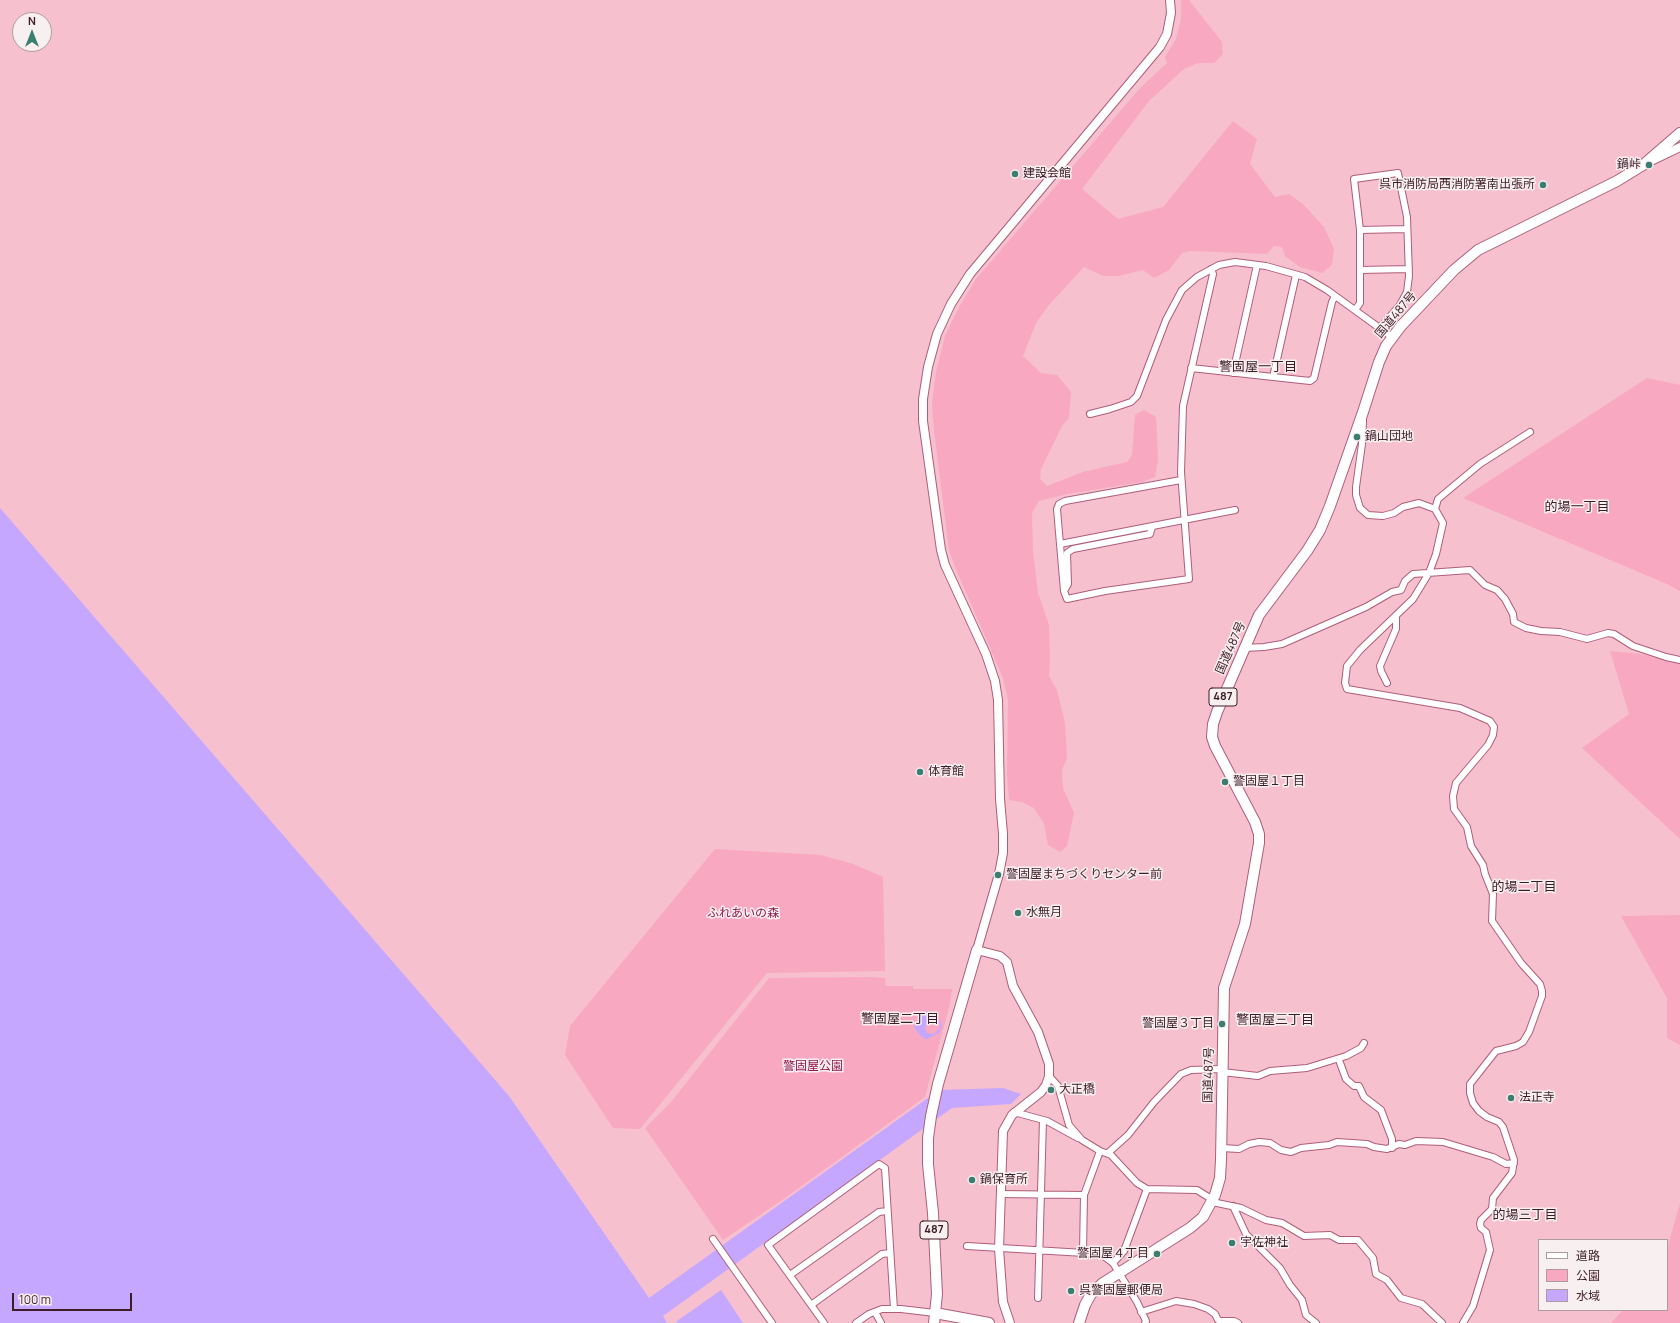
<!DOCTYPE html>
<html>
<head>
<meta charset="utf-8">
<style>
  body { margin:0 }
  #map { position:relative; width:1680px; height:1323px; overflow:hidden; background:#f6c0cf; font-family:Manrope,"Noto Sans JP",sans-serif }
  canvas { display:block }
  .legend { position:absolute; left:1538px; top:1239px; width:130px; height:72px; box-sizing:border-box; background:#f8eff1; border:1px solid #ad9ba0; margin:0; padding:5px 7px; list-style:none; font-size:12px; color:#3d1c27 }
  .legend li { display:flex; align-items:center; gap:8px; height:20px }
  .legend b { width:20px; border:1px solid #ad9ba0 }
  .north { position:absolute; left:12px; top:12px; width:40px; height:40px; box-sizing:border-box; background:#f8eff1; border:1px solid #ad9ba0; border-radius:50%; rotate:0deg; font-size:11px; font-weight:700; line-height:16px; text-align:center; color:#3d1c27 }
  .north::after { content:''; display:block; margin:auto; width:14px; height:18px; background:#3a7d71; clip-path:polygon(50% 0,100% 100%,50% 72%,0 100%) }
  .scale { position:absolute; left:12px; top:1293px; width:120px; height:18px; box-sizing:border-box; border:2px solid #3d1c27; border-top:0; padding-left:5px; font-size:12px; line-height:14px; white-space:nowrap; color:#3d1c27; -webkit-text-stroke:3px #f8eff1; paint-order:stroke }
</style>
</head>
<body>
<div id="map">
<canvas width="1680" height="1323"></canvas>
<ul class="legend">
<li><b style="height:5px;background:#fff"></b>道路</li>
<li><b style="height:11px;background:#f9a8c1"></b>公園</li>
<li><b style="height:11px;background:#c6a7ff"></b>水域</li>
</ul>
<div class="north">N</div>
<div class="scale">100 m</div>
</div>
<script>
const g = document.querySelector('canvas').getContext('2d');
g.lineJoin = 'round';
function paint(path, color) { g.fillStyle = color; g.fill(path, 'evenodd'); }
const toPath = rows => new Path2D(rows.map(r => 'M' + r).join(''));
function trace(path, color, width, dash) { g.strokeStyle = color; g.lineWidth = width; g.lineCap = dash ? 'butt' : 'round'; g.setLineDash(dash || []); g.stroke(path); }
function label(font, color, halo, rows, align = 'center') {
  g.font = font + ' Manrope,"Noto Sans JP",sans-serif'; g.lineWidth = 3; g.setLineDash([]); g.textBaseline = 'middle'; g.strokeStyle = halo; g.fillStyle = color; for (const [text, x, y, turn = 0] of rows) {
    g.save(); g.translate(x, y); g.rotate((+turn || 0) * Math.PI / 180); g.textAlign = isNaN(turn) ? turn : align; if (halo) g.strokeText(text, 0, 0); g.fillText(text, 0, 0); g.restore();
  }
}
const green = toPath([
  [1181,0,1189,0,1222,42,1223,54,1214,63,1198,63,1184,69,1149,101,1082,189,1118,219,1163,207,1233,121,1257,139,1250,164,1275,197,1289,194,1303,204,1324,227,1334,249,1332,265,1322,273,1300,267,1285,256,1282,247,1274,246,1267,254,1191,251,1182,253,1169,270,1154,278,1143,270,1118,276,1103,276,1084,267,1048,306,1036,323,1023,356,1041,373,1057,375,1071,392,1069,418,1062,426,1041,469,1040,479,1047,486,1083,472,1127,462,1132,455,1135,415,1144,410,1156,417,1158,460,1155,477,1142,482,1068,494,1039,501,1032,513,1033,551,1038,593,1049,625,1050,657,1049,676,1057,690,1065,723,1067,758,1062,770,1063,788,1074,813,1067,846,1060,852,1048,845,1044,824,1034,808,1022,802,1009,800,1007,774,1008,700,1003,678,955,567,949,550,934,431,932,403,936,372,945,336,958,309,976,279,1141,87,1167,63,1165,57,1176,39,1181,19],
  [1647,378,1680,385,1680,591,1667,584,1463,498],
  [1610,651,1680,658,1680,839,1582,748,1629,714],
  [715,849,821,855,853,864,883,877,885,971,767,973,640,1129,613,1128,565,1055,570,1026],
  [1680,915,1680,1045,1667,1038,1667,998,1621,916],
  [872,977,885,978,886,986,913,986,913,989,952,989,950,1004,925,1097,788,1196,723,1240,645,1128,671,1102,769,978],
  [1680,1203,1680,1323,1611,1323,1623,1310,1667,1310,1667,1249]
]);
const water = toPath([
  [0,508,509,1096,649,1298,939,1090,1003,1088,1021,1094,1011,1104,952,1108,663,1316,667,1323,0,1323],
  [928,1011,932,1012,937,1015,942,1026,939,1033,927,1039,923,1038,919,1034,914,1027,921,1014],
  [931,1021,936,1021,940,1025,939,1029,934,1034,927,1033,925,1029,927,1023],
  [721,1290,743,1323,676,1323,677,1321]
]);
const minor = toPath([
  [1360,230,1407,229],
  [1360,270,1409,269],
  [1355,310,1360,303,1360,230,1354,179,1398,173,1407,217,1409,276,1407,292,1400,305,1380,328],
  [1191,368,1310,381,1314,378,1332,302,1335,296],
  [1233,373,1257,265],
  [1273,377,1296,275],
  [1090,414,1110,409,1131,402,1137,396,1166,320,1182,290,1197,277,1219,265,1235,262,1266,266,1305,277,1327,290,1392,337],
  [1363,421,1362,444,1356,487,1356,495,1360,508,1368,515,1383,516,1394,513,1403,507,1419,503,1435,509,1443,523,1436,554,1429,573,1413,599,1360,650,1347,666,1345,683,1347,689,1460,708,1490,721,1494,727,1493,735,1488,745,1456,783,1453,796,1454,809,1467,827,1471,846,1483,865,1485,874,1493,894,1492,921,1521,963,1540,984,1542,991,1542,996,1529,1032,1523,1042,1516,1046,1496,1051,1470,1084,1470,1093,1473,1103,1479,1111,1487,1117,1499,1122,1503,1127,1514,1160,1512,1173,1493,1198,1492,1209,1481,1220,1480,1224,1481,1228,1486,1232,1490,1250,1473,1306,1463,1323],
  [1181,480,1065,501,1059,504,1057,509,1064,591,1067,599,1105,591,1189,579,1181,472,1183,406,1213,274,1211,269],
  [1435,509,1438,499,1480,464,1530,432],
  [1060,544,1235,510],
  [1064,591,1068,584,1067,553,1073,549,1150,534,1152,527],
  [1244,648,1264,647,1282,644,1366,607,1392,592,1401,590,1405,581,1413,574,1470,570,1485,585,1497,590,1505,599,1513,614,1514,622,1526,628,1541,631,1560,632,1587,639,1608,633,1614,634,1633,646,1666,657,1680,660],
  [1387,683,1381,671,1380,666,1396,629,1396,617],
  [1339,1060,1346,1079,1354,1086,1359,1086,1364,1097,1381,1110,1392,1139,1392,1148],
  [1222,1072,1258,1076,1270,1071,1307,1068,1346,1056,1361,1048,1364,1043],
  [1049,1076,1058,1086,1069,1125,1082,1140,1100,1151,1111,1155,1137,1183,1147,1189,1197,1190,1213,1200],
  [1014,1112,1047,1121,1078,1138],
  [1221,1148,1239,1149,1249,1144,1259,1142,1270,1143,1281,1150,1291,1152,1301,1148,1329,1145,1337,1142,1367,1144,1374,1147,1387,1149,1399,1144,1405,1145,1416,1141,1443,1142,1493,1157,1506,1164,1514,1163],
  [1108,1153,1128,1135,1154,1102,1181,1074,1191,1070,1222,1069],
  [1000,1194,1084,1195],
  [1212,1202,1241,1208,1266,1220,1282,1223,1304,1236,1330,1235,1339,1240,1358,1240,1373,1258,1376,1274,1387,1280,1401,1298,1422,1304,1442,1323],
  [1233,1206,1246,1234,1280,1268,1290,1285,1302,1300,1306,1315,1316,1323],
  [713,1239,772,1323],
  [967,1246,1101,1254,1113,1263,1137,1302,1146,1321,1145,1323],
  [1083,1253,1084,1195,1100,1151],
  [1113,1263,1124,1251,1147,1189],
  [790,1275,879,1212,887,1211],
  [1038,1298,1043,1120],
  [811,1305,882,1254,890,1253],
  [875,1312,881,1323],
  [1141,1312,1176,1301,1194,1304,1208,1309,1215,1314,1218,1320,1221,1321,1234,1321,1238,1323],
  [824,1323,768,1245,879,1164,885,1168,894,1309],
  [856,1323,869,1314,882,1309,901,1309,935,1313]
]);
const tertiary = toPath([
  [1649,162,1680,147],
  [1010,1323,1003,1302,999,1249,1003,1131,1012,1115,1041,1092,1046,1085,1049,1076,1049,1064,1038,1032,1013,986,1007,962,1000,956,977,950,999,874,1003,853,1003,834,1000,799,998,700,995,681,986,654,945,565,941,550,923,421,923,399,928,367,937,334,951,304,970,274,1160,47,1167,34,1171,13,1170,0]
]);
const trunk = toPath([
  [935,1313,989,1323],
  [934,1323,937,1294,933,1213,928,1164,928,1138,931,1116,938,1084,977,950],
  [1079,1323,1085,1305,1091,1294,1103,1283,1190,1228,1203,1217,1215,1195,1220,1178,1221,1160,1224,988,1245,924,1259,843,1259,834,1255,822,1215,746,1212,737,1213,724,1217,712,1259,615,1307,551,1320,530,1330,506,1363,412,1379,362,1386,346,1401,326,1454,270,1478,250,1617,181,1643,165,1680,133]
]);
const markers = [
  [1649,165,4,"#3a7d71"],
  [1015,174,4,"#3a7d71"],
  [1543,185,4,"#3a7d71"],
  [1357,437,4,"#3a7d71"],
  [920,772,4,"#3a7d71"],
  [1225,782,4,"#3a7d71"],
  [998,875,4,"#3a7d71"],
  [1018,913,4,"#3a7d71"],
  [1222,1024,4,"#3a7d71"],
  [1051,1090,4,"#3a7d71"],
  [1511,1098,4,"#3a7d71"],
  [972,1180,4,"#3a7d71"],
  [1232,1243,4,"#3a7d71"],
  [1157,1254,4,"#3a7d71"],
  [1071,1291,4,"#3a7d71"]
];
const shields = [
  [1223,697,28],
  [934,1230,28]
];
const shieldNames = [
  ["487",1223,697],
  ["487",934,1230]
];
const poiNames = [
  ["鍋峠",1641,165,"right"],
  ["建設会館",1023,174],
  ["呉市消防局西消防署南出張所",1535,185,"right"],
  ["鍋山団地",1365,437],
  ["体育館",928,772],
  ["警固屋１丁目",1233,782],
  ["警固屋まちづくりセンター前",1006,875],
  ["水無月",1026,913],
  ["警固屋３丁目",1214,1024,"right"],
  ["大正橋",1059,1090],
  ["法正寺",1519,1098],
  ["鍋保育所",980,1180],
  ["宇佐神社",1240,1243],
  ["警固屋４丁目",1149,1254,"right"],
  ["呉警固屋郵便局",1079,1291]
];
const streetNames = [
  ["国道487号",1396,315,-50],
  ["国道487号",1231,648,-66],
  ["国道487号",1209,1075,-89]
];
const parkNames = [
  ["ふれあいの森",743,914],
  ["警固屋公園",813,1067]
];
const neighbourhoodNames = [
  ["警固屋一丁目",1258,367],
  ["的場一丁目",1577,507],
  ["的場二丁目",1524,887],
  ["警固屋二丁目",900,1019],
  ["警固屋三丁目",1275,1020],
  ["的場三丁目",1525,1215]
];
paint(green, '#f9a8c1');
paint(water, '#c6a7ff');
trace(minor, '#ae5e79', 8);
trace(tertiary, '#ae5e79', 10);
trace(trunk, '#ae5e79', 12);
trace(minor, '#fff', 6);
trace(tertiary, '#fff', 8);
trace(trunk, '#fff', 10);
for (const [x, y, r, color] of markers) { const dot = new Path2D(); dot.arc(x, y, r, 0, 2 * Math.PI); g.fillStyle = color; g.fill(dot); trace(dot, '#f8eff1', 1.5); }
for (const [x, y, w] of shields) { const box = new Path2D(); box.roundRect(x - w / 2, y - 9, w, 18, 3); g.fillStyle = '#f8eff1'; g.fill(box); trace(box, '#3d1c27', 1); }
label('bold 11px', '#3d1c27', null, shieldNames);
label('12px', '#3d1c27', '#f8eff1', poiNames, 'left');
label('12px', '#3d1c27', '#f8eff1', streetNames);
label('12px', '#8e1a4e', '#f8eff1', parkNames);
label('13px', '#3d1c27', '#f8eff1', neighbourhoodNames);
</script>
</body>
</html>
